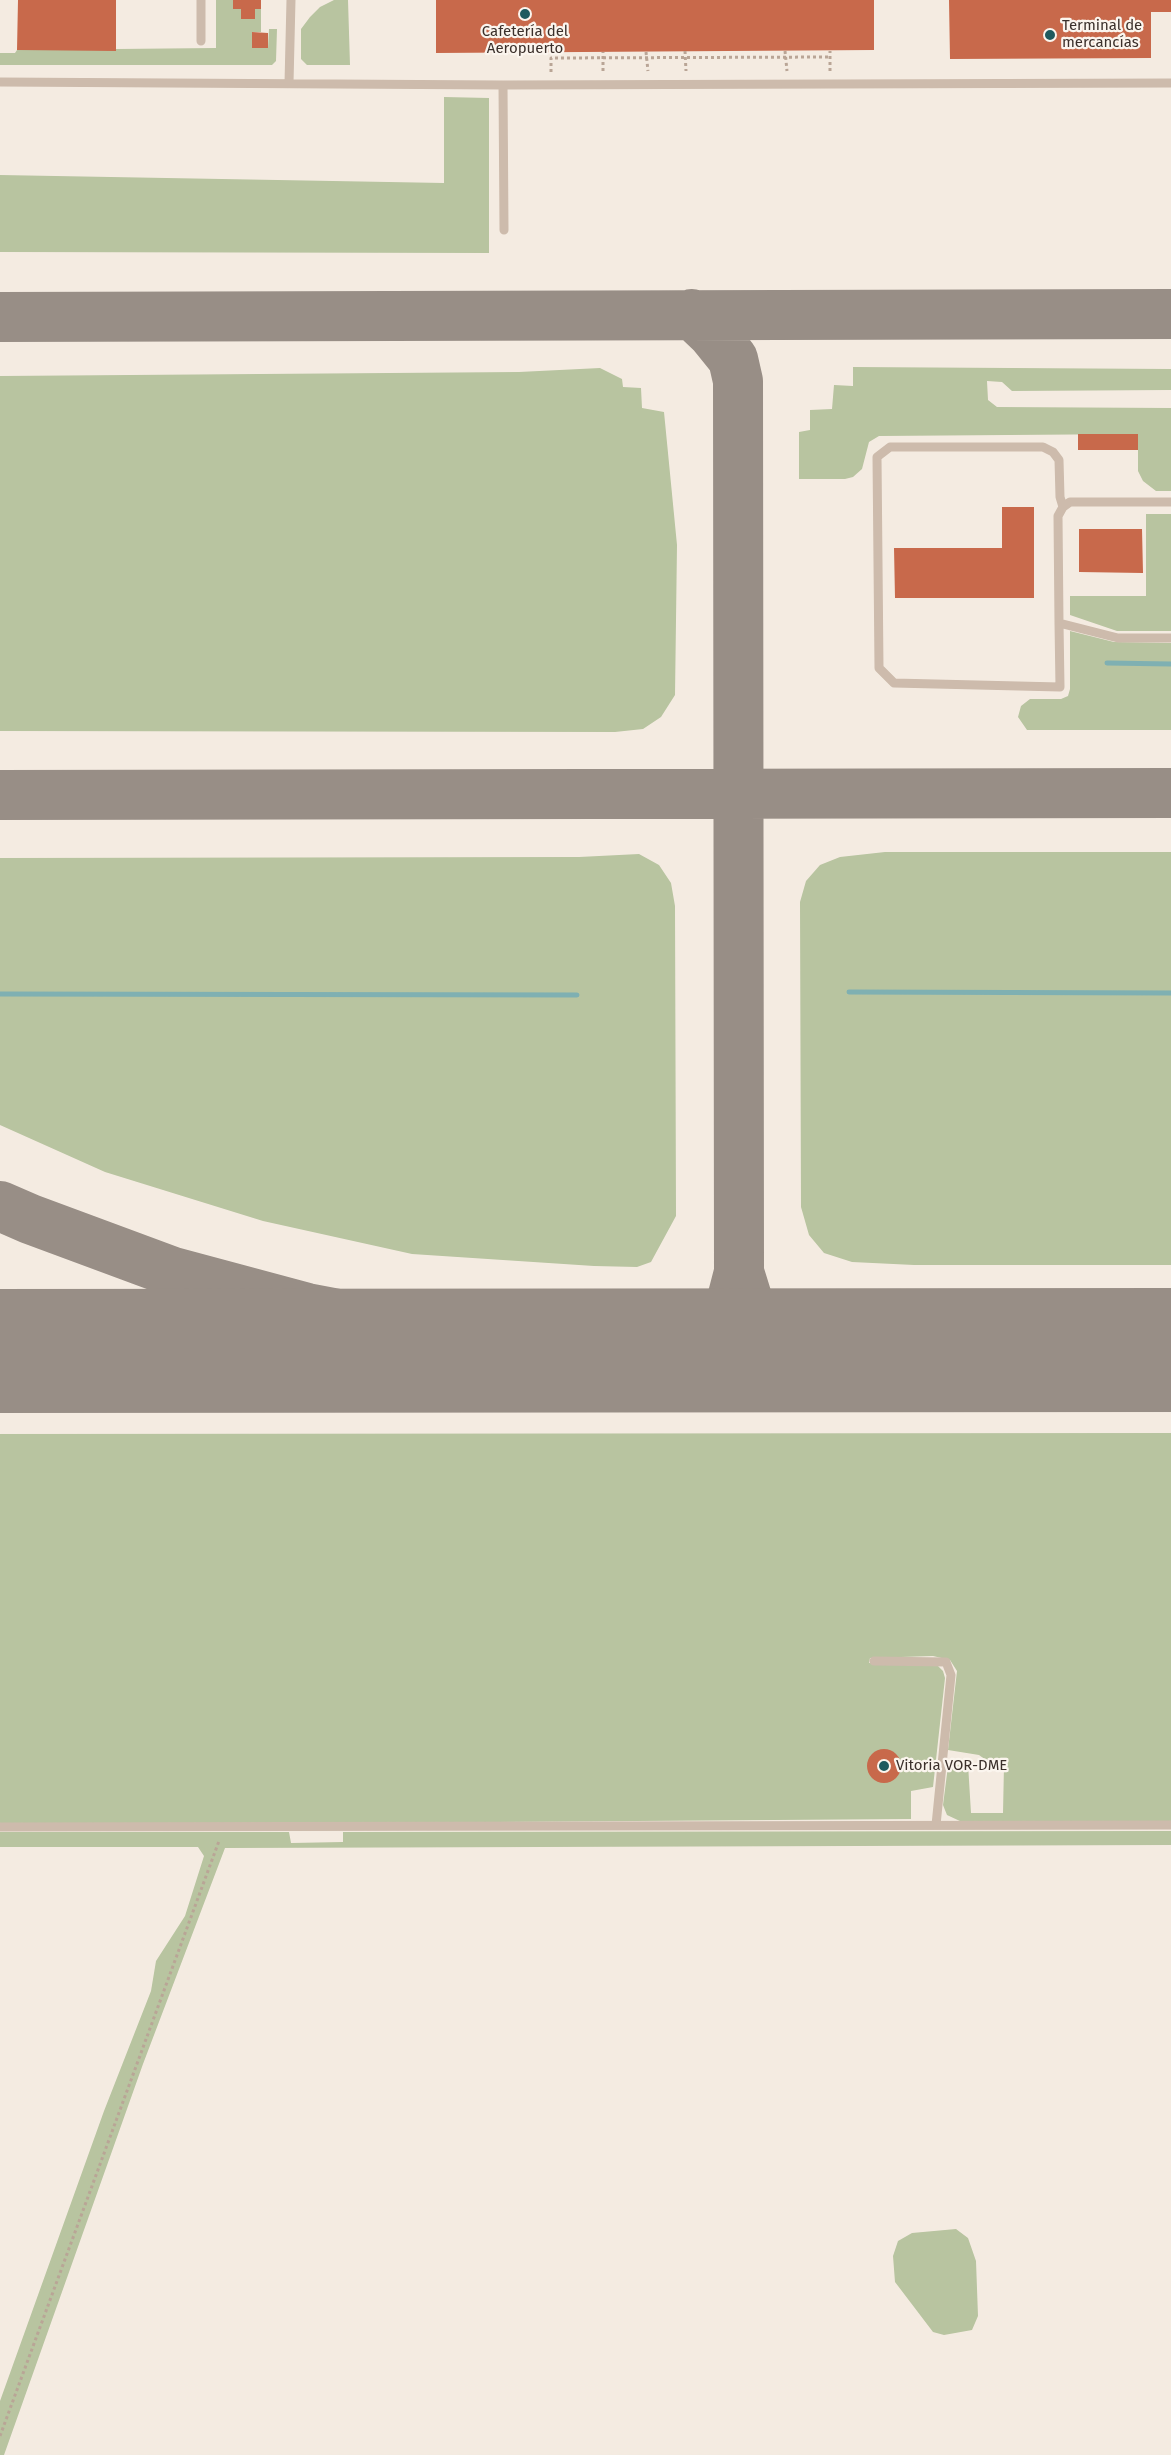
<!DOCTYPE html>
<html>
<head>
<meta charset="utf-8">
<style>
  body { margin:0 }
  canvas { display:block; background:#f4ebe1 }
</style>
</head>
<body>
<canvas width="1171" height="2455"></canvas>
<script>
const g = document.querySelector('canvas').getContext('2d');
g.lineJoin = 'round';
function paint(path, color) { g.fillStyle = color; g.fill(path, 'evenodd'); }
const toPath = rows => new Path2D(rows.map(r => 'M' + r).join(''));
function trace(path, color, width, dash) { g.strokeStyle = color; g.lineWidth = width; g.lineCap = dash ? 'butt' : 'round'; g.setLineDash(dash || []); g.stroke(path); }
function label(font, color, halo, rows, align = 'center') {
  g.font = font + ' "Fira Sans",sans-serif'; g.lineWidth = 4.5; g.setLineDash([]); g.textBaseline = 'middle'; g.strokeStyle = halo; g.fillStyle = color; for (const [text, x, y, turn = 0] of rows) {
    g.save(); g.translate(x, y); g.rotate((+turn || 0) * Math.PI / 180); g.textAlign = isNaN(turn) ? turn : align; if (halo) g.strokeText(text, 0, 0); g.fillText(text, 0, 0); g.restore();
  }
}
const green = toPath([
  [216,0,233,0,233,9,241,9,241,19,255,19,255,9,261,9,261,32,252,32,252,48,268,48,269,29,277,29,276,61,272,65,0,65,0,53,15,53,17,50,216,48],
  [334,0,348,0,350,65,307,65,301,59,301,29,310,17,320,7],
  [444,97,489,98,489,253,0,252,0,175,444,183],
  [853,367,1171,369,1171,390,1012,391,1002,382,987,381,988,400,997,407,1171,408,1171,491,1156,491,1143,481,1138,471,1138,434,879,436,869,442,862,469,853,477,845,479,799,479,799,432,810,430,810,410,832,409,834,385,853,386],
  [600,368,622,379,623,387,641,388,642,408,664,412,677,545,675,695,661,717,643,729,615,732,0,731,0,376,519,372],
  [1146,514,1171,514,1171,631,1117,631,1070,615,1070,596,1146,596],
  [1070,631,1114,642,1171,643,1171,730,1027,730,1018,717,1021,706,1030,699,1061,699,1068,696,1070,689],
  [885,852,1171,852,1171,1265,914,1265,852,1262,824,1253,809,1235,801,1207,800,902,806,881,820,865,840,857],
  [639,854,659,865,671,883,675,906,676,1216,651,1262,637,1267,594,1266,412,1254,263,1221,105,1172,0,1125,0,858,579,857],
  [1171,1433,1171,1821,962,1822,947,1815,943,1805,948,1766,968,1764,971,1813,1003,1813,1004,1765,990,1763,979,1755,948,1750,957,1671,950,1660,933,1656,870,1658,869,1663,937,1665,943,1671,945,1678,933,1787,911,1791,911,1819,362,1823,0,1823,0,1434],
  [1171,1831,1171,1845,225,1848,143,2064,4,2455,0,2455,0,2401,104,2111,151,1991,156,1961,185,1916,204,1856,198,1847,0,1847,0,1832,289,1832,291,1843,343,1842,343,1832],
  [956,2229,968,2238,976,2261,978,2316,972,2330,944,2335,933,2332,895,2282,893,2256,898,2241,912,2233]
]);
const stream = toPath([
  [1107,663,1171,664],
  [849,992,1171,993],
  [0,994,577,995]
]);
const taxiway = toPath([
  [0,317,1171,314],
  [0,795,1171,793],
  [0,1206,30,1219,173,1272,307,1308,402,1326,486,1336,653,1350,690,1339,710,1326,722,1313,732,1299,739,1272,738,381,733,359,712,333,692,314],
  [739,1272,748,1301,761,1319,780,1333,807,1345,855,1350]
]);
const runway = toPath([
  [0,1351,1171,1350]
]);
const building = toPath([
  [18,0,116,0,116,51,17,50],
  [233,0,261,0,261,9,255,9,255,19,241,19,241,9,233,9],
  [436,0,874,0,874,50,436,53],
  [949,0,1171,0,1171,12,1151,12,1151,58,950,59],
  [252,32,268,33,268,48,252,48],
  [1078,434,1138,434,1138,450,1078,450],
  [1002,507,1034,507,1034,598,895,598,894,548,1002,548],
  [1079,529,1142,529,1143,573,1079,572],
  '867 1766a17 17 0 1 1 34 0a17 17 0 1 1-34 0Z'
]);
const path = toPath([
  [685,51,686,71],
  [785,51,787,71],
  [646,52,648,71],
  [603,71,603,52],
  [830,71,830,51],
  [551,72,551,58,830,57],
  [0,2436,219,1841]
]);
const service = toPath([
  [201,0,201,41],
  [0,82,503,85,1171,83],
  [289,83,291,0],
  [503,85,504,230],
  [1171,502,1070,502,1063,507,1058,516,1059,623,1118,638,1171,638],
  [1059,623,1060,687,894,683,879,668,877,457,890,447,1043,447,1053,452,1059,460,1060,497,1063,507],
  [874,1661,946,1662,951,1675,936,1825],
  [0,1827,1171,1825]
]);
const markers = [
  [525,14,6,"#1f5a5e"],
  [1050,35,6,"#1f5a5e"],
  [884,1766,6,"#1f5a5e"]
];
const poiNames = [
  ["Terminal de",1062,26],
  ["mercancías",1062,43],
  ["Cafetería del",525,32,"center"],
  ["Aeropuerto",525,49,"center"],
  ["Vitoria VOR-DME",896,1766]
];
paint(green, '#b8c4a0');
trace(stream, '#7fb0b2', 5);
trace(taxiway, '#988e86', 50);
trace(runway, '#988e86', 124);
paint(building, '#c8694b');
trace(path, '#b9a596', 3, [3, 3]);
trace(service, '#cdbbac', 9);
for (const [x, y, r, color] of markers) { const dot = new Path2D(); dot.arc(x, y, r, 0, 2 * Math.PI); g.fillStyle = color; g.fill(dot); trace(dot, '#fbf5ee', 2); }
label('15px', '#3b302b', '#fbf5ee', poiNames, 'left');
</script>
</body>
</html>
